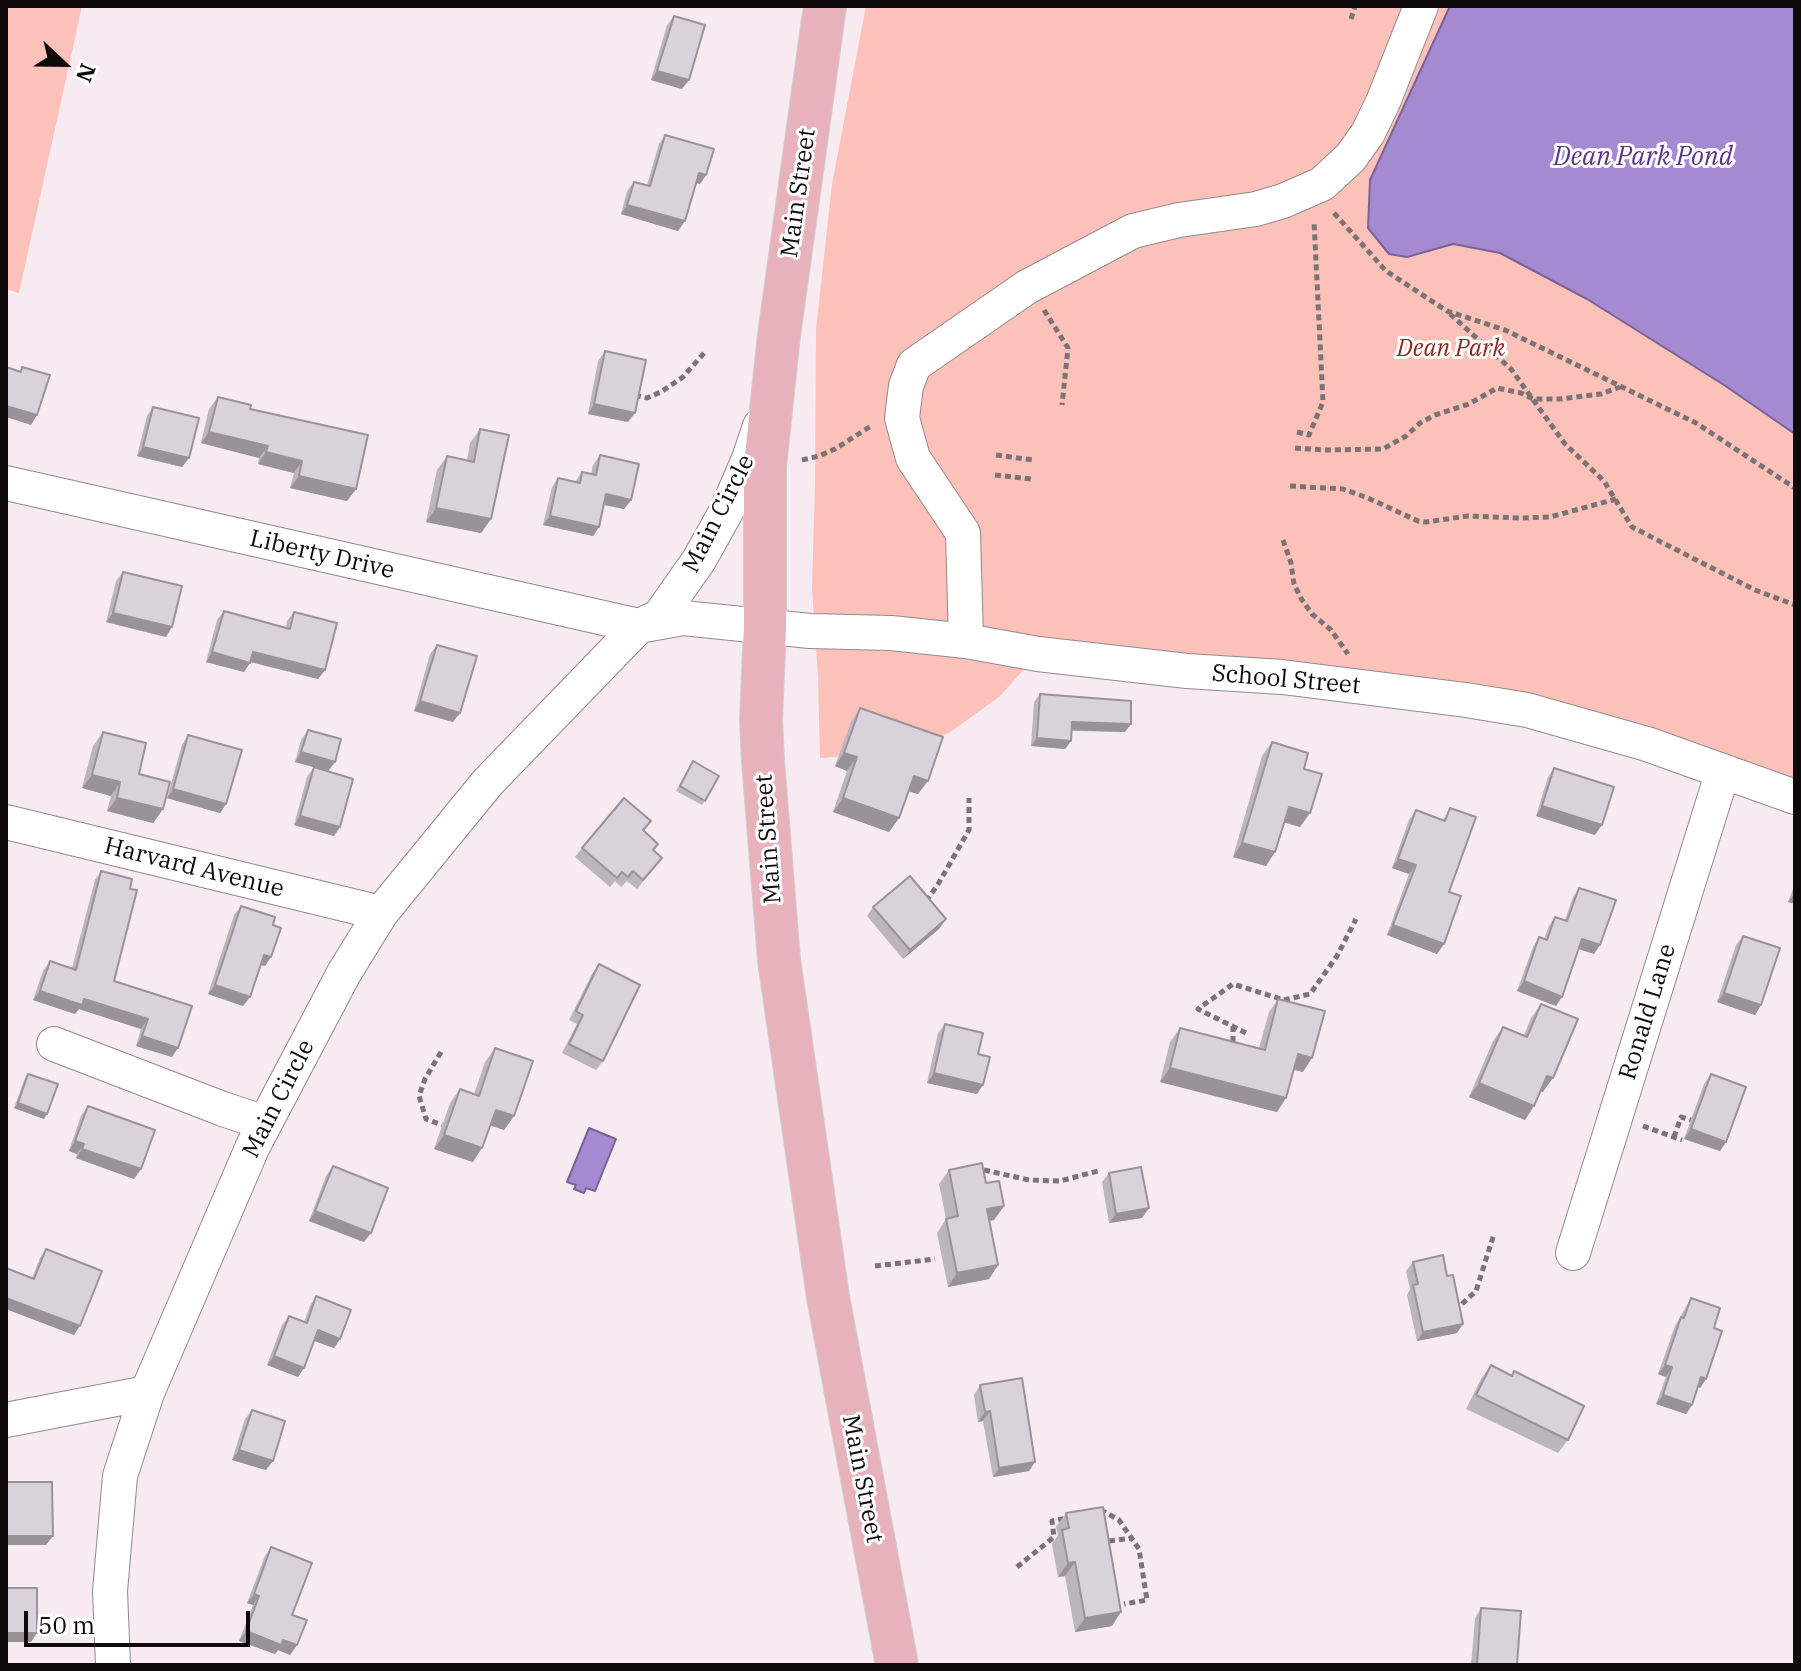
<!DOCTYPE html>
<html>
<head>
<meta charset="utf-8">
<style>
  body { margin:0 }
  #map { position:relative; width:1801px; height:1671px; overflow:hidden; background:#f7eaf0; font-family:"IBM Plex Serif",serif }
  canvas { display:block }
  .frame { position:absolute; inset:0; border:8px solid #0e0a0c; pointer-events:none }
  .north { position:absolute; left:24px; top:24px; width:80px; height:80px; -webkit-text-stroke:6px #fff; paint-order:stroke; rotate:112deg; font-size:22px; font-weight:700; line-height:32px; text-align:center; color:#0e0a0c }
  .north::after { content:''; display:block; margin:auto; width:28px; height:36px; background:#0e0a0c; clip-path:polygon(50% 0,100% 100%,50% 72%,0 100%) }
  .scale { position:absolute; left:24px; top:1611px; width:226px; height:36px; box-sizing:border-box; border:4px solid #0e0a0c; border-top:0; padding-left:10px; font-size:24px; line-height:28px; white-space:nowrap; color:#0e0a0c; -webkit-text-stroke:6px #fff; paint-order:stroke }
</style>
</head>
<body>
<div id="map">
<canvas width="1801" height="1671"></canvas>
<div class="frame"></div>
<div class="north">N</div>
<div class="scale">50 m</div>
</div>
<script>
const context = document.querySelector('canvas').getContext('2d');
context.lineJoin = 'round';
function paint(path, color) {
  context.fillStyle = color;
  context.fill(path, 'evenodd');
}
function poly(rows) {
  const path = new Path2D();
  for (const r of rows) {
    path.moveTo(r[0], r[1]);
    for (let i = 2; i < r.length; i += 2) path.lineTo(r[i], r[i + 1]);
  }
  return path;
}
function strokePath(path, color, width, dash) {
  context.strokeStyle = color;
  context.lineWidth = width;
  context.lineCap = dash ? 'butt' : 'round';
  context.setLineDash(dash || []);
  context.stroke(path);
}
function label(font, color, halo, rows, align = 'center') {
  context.font = font + ' "IBM Plex Serif",serif';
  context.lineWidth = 6;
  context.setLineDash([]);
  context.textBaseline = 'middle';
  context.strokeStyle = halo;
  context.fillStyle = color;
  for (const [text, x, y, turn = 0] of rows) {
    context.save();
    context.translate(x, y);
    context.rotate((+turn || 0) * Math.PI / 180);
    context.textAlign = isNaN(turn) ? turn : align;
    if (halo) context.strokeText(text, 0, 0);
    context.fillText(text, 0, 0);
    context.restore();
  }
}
paint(poly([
  [6,6,82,6,19,293,6,289],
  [866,6,1795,6,1795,788,1658,736,1038,654,999,697,949,733,900,752,820,758,818,677,812,588,815,487,816,330,832,184]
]), '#fcc2b9');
const water = poly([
  [1450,6,1795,6,1795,434,1724,385,1587,299,1500,253,1453,244,1407,257,1389,254,1368,228,1370,180,1450,6],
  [589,1128,616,1139,595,1191,586,1188,584,1193,574,1189,576,1185,567,1182,589,1128]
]);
paint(water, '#a589d1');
strokePath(water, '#786396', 2);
const minor = poly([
  [6,483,639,626,659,617,699,560,727,510,749,459,760,426],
  [966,641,963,533,913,458,902,418,906,386,914,365,1027,287,1133,231,1179,220,1256,209,1283,201,1322,184,1351,157,1368,133,1383,102,1421,6],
  [6,822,381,913],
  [54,1044,223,1109,265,1123],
  [1573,1253,1723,771],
  [6,1420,147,1393],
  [113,1665,110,1591,120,1476,147,1393,253,1146,344,973,381,913,488,782,639,626,683,618,810,631,891,633,966,641,1038,654,1187,671,1282,677,1466,700,1527,710,1647,744,1795,797]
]);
const major = poly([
  [825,6,779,335,765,466,765,627,761,719,763,761,779,960,828,1297,897,1665]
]);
strokePath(minor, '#93888d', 36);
strokePath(major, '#cfcece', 44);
strokePath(poly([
  [1351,19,1355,6],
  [1334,213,1386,271,1447,311,1505,330,1696,423,1795,488],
  [1044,310,1068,348,1062,405],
  [1450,314,1511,369,1565,444,1604,481,1632,527,1755,590,1795,605],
  [635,395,647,398,661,392,683,377,705,352],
  [1297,432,1309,435,1323,402,1314,221],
  [1295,448,1325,450,1383,449,1406,436,1420,423,1435,415,1469,404,1497,388,1521,393,1533,399,1560,399,1601,394,1620,387],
  [996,455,1033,460],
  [802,460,819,456,835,449,871,426],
  [995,475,1031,479],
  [1290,486,1343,489,1368,498,1418,521,1426,522,1468,516,1520,518,1550,517,1616,499],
  [1283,540,1291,563,1294,584,1302,600,1312,614,1331,630,1348,654],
  [926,901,937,886,969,830,969,798],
  [1233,1026,1233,1045],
  [1246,1033,1198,1009,1233,984,1284,1000,1310,994,1337,956,1356,919],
  [441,1052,425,1079,419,1096,426,1119,442,1125],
  [1643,1126,1682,1140],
  [1674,1137,1681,1117,1691,1120],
  [984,1170,1029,1180,1060,1181,1098,1171],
  [875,1266,935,1259],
  [1462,1304,1476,1291,1494,1234],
  [1100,1512,1105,1512,1119,1520,1139,1549,1147,1600,1124,1604],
  [1109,1541,1132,1538],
  [1017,1567,1054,1537,1052,1521,1067,1518]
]), '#7b7376', 5, [6, 4]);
strokePath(minor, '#fff', 34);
strokePath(major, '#e7b2bc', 42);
paint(poly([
  [674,16,682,89,651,80,667,25],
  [665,135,706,175,700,184,696,183,678,231,621,214,627,191,634,182,647,185,659,144],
  [605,351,628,422,588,414,598,361],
  [218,397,250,409,356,489,347,501,290,488,294,473,258,464,259,458,201,443,209,409],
  [153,407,189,458,182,467,137,456,147,416],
  [480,429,491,519,481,533,426,522,437,470,447,456,467,460,470,443],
  [600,455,631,500,624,509,604,505,599,527,593,536,543,525,552,487,558,478,575,482,582,472,591,474,593,465],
  [123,572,166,637,106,622,116,581],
  [224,611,286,628,287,621,294,612,325,670,318,679,250,662,244,672,206,662,217,620],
  [437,645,453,722,414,711,430,654],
  [1040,694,1125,732,1072,731,1071,741,1065,749,1031,746,1034,702],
  [860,708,918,794,908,791,899,818,889,832,833,812,847,771,835,766,851,722],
  [308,730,335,762,328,771,295,762,301,740],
  [103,732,139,774,163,809,153,823,107,811,111,796,82,788,93,746],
  [188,735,226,804,220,813,167,798,182,745],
  [1272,742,1304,769,1300,827,1284,822,1266,866,1233,857,1262,756],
  [690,766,719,776,702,805,676,791],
  [314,767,334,836,294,825,307,777],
  [1554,768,1595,835,1536,816,1548,777],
  [1450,808,1449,892,1437,954,1387,935,1409,874,1392,868,1409,820,1416,810,1443,820],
  [644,831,658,844,654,850,662,858,637,889,627,881,621,887,615,881,610,887,575,857,582,848],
  [101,871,114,981,192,1006,172,1057,136,1046,141,1029,79,1009,75,1014,33,1000,43,971,50,961,72,968,95,880],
  [1795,884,1795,904,1788,902],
  [1579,888,1594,954,1579,949,1556,1006,1517,991,1533,947,1539,937,1544,939,1549,926,1555,917,1565,920,1573,897],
  [241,906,273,925,265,966,260,965,250,997,243,1006,208,994,234,915],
  [873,907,946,919,939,929,903,959,867,916],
  [1743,936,1761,1005,1755,1015,1717,1002,1736,945],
  [599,964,603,1061,596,1070,562,1053,577,1024,569,1020,592,974],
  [1278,999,1303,1072,1294,1070,1286,1098,1277,1112,1160,1082,1170,1042,1180,1028,1259,1048,1269,1012],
  [1541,1004,1543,1092,1541,1091,1534,1106,1525,1120,1469,1097,1493,1041,1503,1027,1524,1035,1531,1018],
  [945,1024,978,1054,977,1094,927,1083,938,1033],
  [495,1048,514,1116,504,1130,490,1125,473,1162,434,1149,450,1103,460,1089,474,1094,485,1062],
  [28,1074,44,1119,14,1108,25,1078],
  [1711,1074,1726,1142,1720,1151,1684,1139,1704,1084],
  [88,1106,134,1179,76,1158,77,1154,69,1151,81,1116],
  [333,1166,364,1242,309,1221,326,1176],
  [949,1170,1004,1206,994,1220,989,1220,998,1265,989,1279,948,1287,937,1233,946,1219,939,1184],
  [1109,1173,1149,1208,1142,1218,1109,1223,1102,1182],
  [46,1249,74,1335,6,1309,6,1268,32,1278,40,1258],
  [1413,1262,1457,1333,1417,1341,1407,1295,1410,1289,1406,1271],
  [316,1296,340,1339,334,1348,314,1341,298,1377,267,1365,282,1325,289,1316,304,1322,310,1306],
  [1691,1298,1714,1328,1706,1379,1700,1388,1698,1387,1692,1405,1686,1414,1656,1404,1666,1377,1658,1374,1675,1326],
  [1491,1365,1511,1375,1514,1371,1568,1440,1558,1453,1466,1409,1481,1379],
  [980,1385,1035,1462,1029,1471,993,1477,983,1421,978,1422,974,1395],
  [252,1410,266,1470,232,1460,245,1419],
  [1066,1513,1112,1626,1075,1632,1065,1576,1058,1577,1052,1544,1058,1535,1056,1527],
  [271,1547,292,1615,297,1645,290,1655,278,1650,275,1654,239,1641,253,1605,247,1603,265,1556],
  [1481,1608,1517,1665,1471,1665,1475,1618]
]), '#bbb5bc');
paint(poly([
  [657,71,689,80,682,89,651,80],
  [699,173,706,175,700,184,692,182],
  [627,205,685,221,678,231,621,214],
  [594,404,635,413,628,422,588,414],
  [6,406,37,415,31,425,6,417],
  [209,432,268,446,259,458,201,443],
  [143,447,189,458,182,467,137,456],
  [266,452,302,461,294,473,258,464],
  [299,476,356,489,347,501,290,488],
  [606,494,631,500,624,509,600,504],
  [436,508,491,519,481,533,426,522],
  [550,516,599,527,593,536,543,525],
  [113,613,172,627,166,637,106,622],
  [212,652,250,663,244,672,206,662],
  [253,652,325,670,318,679,247,661],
  [420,701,460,713,453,722,414,711],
  [1072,722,1131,724,1125,732,1067,730],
  [1037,738,1071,741,1065,749,1031,746],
  [301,752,335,762,328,771,295,762],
  [844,753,857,757,847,771,835,766],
  [92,775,120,782,111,796,82,788],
  [914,776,928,781,918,794,904,790],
  [173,789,226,804,220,813,167,798],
  [117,798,163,809,153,823,107,811],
  [843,798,899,818,889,832,833,812],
  [1542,806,1602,825,1595,835,1536,816],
  [1289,807,1310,813,1300,827,1279,821],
  [300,816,340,827,334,836,294,825],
  [1242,843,1275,852,1266,866,1233,857],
  [1398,859,1416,865,1409,874,1392,868],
  [1795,893,1795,904,1788,902],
  [946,919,939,929,903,959,910,950],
  [1393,925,1444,944,1437,954,1387,935],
  [1582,939,1600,945,1594,954,1576,948],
  [264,955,271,957,265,966,257,964],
  [1524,981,1562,997,1556,1006,1517,991],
  [215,985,250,997,243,1006,208,994],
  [40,991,84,999,148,1019,141,1029,79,1009,75,1014,33,1000],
  [1724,993,1761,1005,1755,1015,1717,1002],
  [142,1036,178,1048,172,1057,136,1046],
  [1298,1054,1312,1058,1303,1072,1288,1068],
  [1170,1068,1286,1098,1277,1112,1160,1082],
  [934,1073,983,1085,977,1094,927,1083],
  [1547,1076,1553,1078,1543,1092,1537,1090],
  [1479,1083,1534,1106,1525,1120,1469,1097],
  [18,1103,47,1114,44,1119,14,1108],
  [496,1110,514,1116,504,1130,486,1124],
  [1691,1129,1726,1142,1720,1151,1684,1139],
  [444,1135,482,1148,473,1162,434,1149],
  [75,1141,84,1144,77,1154,69,1151],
  [82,1149,141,1169,134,1179,76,1158],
  [1004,1206,994,1220,977,1223,987,1209],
  [1149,1208,1142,1218,1109,1223,1116,1214],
  [315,1211,371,1233,364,1242,309,1221],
  [998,1265,989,1279,948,1287,957,1273],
  [6,1298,16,1302,80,1326,74,1335,6,1309],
  [1463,1324,1457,1333,1417,1341,1423,1332],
  [318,1330,340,1339,334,1348,312,1340],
  [274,1356,304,1368,298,1377,267,1365],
  [1665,1365,1672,1367,1666,1377,1658,1374],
  [1701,1377,1706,1379,1700,1388,1695,1386],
  [1663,1395,1692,1405,1686,1414,1656,1404],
  [990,1411,983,1421,978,1422,985,1412],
  [239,1450,273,1461,266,1470,232,1460],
  [1035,1462,1029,1471,993,1477,999,1468],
  [6,1536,53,1536,46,1545,6,1545],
  [1075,1562,1065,1576,1058,1577,1068,1563],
  [254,1594,259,1596,253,1605,247,1603],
  [1121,1612,1112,1626,1075,1632,1085,1618],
  [246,1631,283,1640,297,1645,290,1655,278,1650,275,1654,239,1641],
  [6,1633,37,1633,31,1642,6,1642]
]), '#999399');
const building = poly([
  [674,16,705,25,689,80,657,71,674,16],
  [665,135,714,149,706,175,699,173,685,221,627,205,634,182,650,186,665,135],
  [605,351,646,360,635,413,594,404,605,351],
  [6,367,21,372,22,367,50,375,37,415,6,406,6,367],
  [218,397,251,405,250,409,368,435,356,489,299,476,302,461,266,452,268,446,209,432,218,397],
  [153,407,199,418,189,458,143,447,153,407],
  [480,429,509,435,491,519,436,508,447,456,474,462,480,429],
  [600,455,639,464,631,500,606,494,599,527,550,516,558,478,580,483,582,472,596,475,600,455],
  [123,572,182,586,172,627,113,613,123,572],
  [224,611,290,629,294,612,337,623,325,670,253,652,250,663,212,652,224,611],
  [437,645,477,656,460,713,420,701,437,645],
  [1040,694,1131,701,1131,724,1072,722,1071,741,1037,738,1040,694],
  [860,708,943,737,928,781,914,776,899,818,843,798,857,757,844,753,860,708],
  [308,730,341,739,335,762,301,752,308,730],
  [103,732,146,743,139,774,170,782,163,809,117,798,120,782,92,775,103,732],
  [188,735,242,750,226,804,173,789,188,735],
  [1272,742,1308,753,1304,769,1322,774,1310,813,1289,807,1275,852,1242,843,1272,742],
  [693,761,719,776,705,801,680,786,693,761],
  [314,767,353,779,340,827,300,816,314,767],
  [1554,768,1614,787,1602,825,1542,806,1554,768],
  [624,798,651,821,643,830,658,844,653,850,662,858,643,880,633,871,628,877,622,872,617,878,582,848,624,798],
  [1450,808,1476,817,1449,892,1461,896,1444,944,1393,925,1416,865,1398,859,1416,810,1445,821,1450,808],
  [101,871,132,879,130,889,137,890,114,981,192,1006,178,1048,142,1036,148,1019,84,999,82,1005,40,991,50,961,76,970,101,871],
  [910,876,946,919,910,950,873,907,910,876],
  [1579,888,1616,900,1600,945,1582,939,1562,997,1524,981,1539,937,1547,940,1555,917,1567,921,1579,888],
  [241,906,275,917,273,925,281,928,271,957,264,955,250,997,215,985,241,906],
  [1743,936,1780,948,1761,1005,1724,993,1743,936],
  [599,964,640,985,603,1061,569,1044,583,1015,576,1011,599,964],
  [1278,999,1325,1011,1312,1058,1298,1054,1286,1098,1170,1068,1180,1028,1265,1050,1278,999],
  [1541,1004,1578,1019,1553,1078,1547,1076,1534,1106,1479,1083,1503,1027,1527,1037,1541,1004],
  [945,1024,983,1033,978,1054,990,1057,983,1085,934,1073,945,1024],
  [495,1048,533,1061,514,1116,496,1110,482,1148,444,1135,460,1089,479,1096,495,1048],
  [28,1074,58,1084,47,1114,18,1103,28,1074],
  [1711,1074,1746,1087,1726,1142,1691,1129,1711,1074],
  [88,1106,155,1130,141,1169,82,1149,84,1144,75,1141,88,1106],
  [982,1163,986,1183,999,1181,1004,1206,987,1209,998,1265,957,1273,946,1219,958,1216,949,1170,982,1163],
  [333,1166,388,1188,371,1233,315,1211,333,1166],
  [1141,1167,1149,1208,1116,1214,1109,1173,1141,1167],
  [46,1249,102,1271,80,1326,6,1298,6,1268,34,1279,46,1249],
  [1443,1255,1447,1276,1453,1275,1463,1324,1423,1332,1413,1285,1418,1284,1413,1262,1443,1255],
  [316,1296,351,1310,340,1339,318,1330,304,1368,274,1356,289,1316,307,1323,316,1296],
  [1691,1298,1720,1308,1714,1328,1722,1331,1706,1379,1701,1377,1692,1405,1663,1395,1672,1367,1665,1365,1681,1317,1684,1318,1691,1298],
  [1491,1365,1512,1376,1514,1371,1584,1406,1568,1440,1476,1395,1491,1365],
  [1022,1378,1035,1462,999,1468,990,1411,985,1412,980,1385,1022,1378],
  [252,1410,285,1421,273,1461,239,1450,252,1410],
  [6,1482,52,1482,53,1536,6,1536,6,1482],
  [1103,1507,1121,1612,1085,1618,1075,1562,1068,1563,1062,1530,1069,1528,1066,1513,1103,1507],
  [271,1547,312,1563,292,1615,307,1620,297,1645,283,1640,281,1645,246,1631,259,1596,254,1594,271,1547],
  [6,1588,37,1588,37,1633,6,1633,6,1588],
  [1481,1608,1521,1611,1517,1665,1477,1665,1481,1608]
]);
paint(building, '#dad2db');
strokePath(building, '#999399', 2);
label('24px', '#0e0a0c', '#fff', [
  ["Main Street",799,193,-82],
  ["Main Circle",719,514,-63],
  ["Liberty Drive",322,555,13],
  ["School Street",1286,680,5],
  ["Main Street",769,839,-94],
  ["Harvard Avenue",194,868,14],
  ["Ronald Lane",1648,1012,-73],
  ["Main Circle",279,1099,-63],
  ["Main Street",862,1479,79]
]);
label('italic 24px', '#8d281f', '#fff', [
  ["Dean Park",1451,349]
]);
label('italic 26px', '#5b348a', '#fff', [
  ["Dean Park Pond",1643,157]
]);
</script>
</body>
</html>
